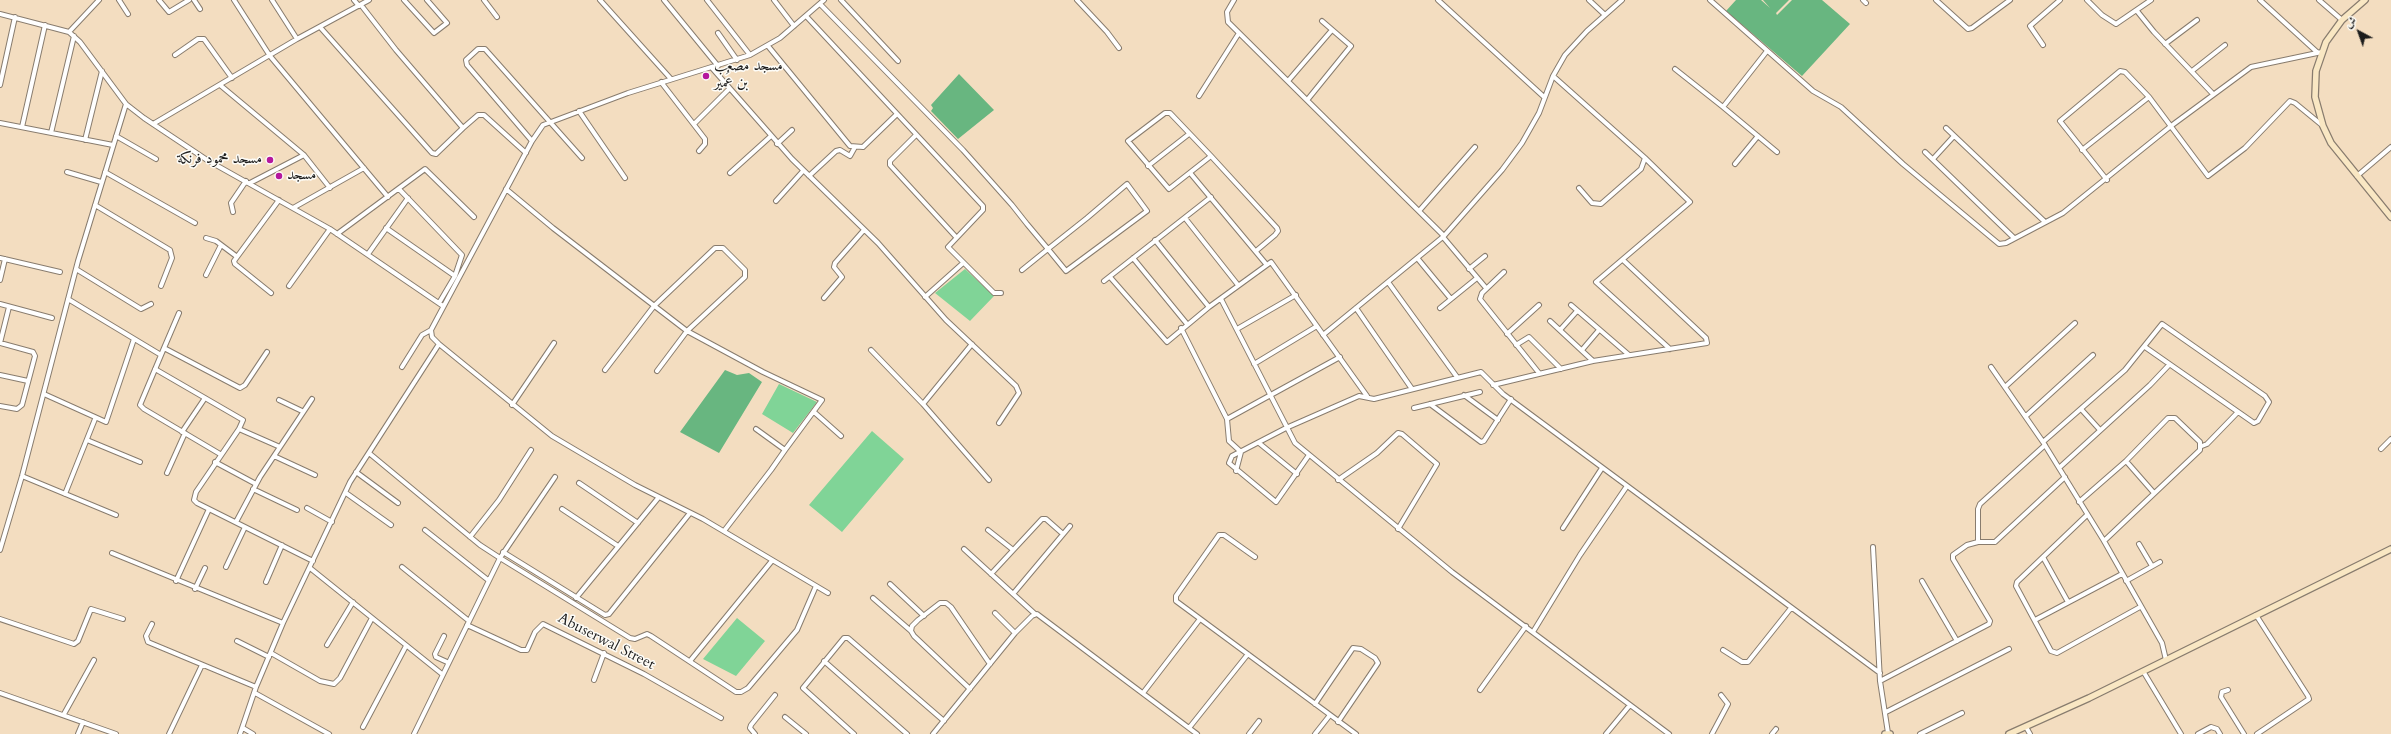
<!DOCTYPE html>
<html>
<head>
<meta charset="utf-8">
<style>
  body { margin:0 }
  #map { position:relative; width:2391px; height:734px; overflow:hidden; background:#f3ddc0; font-family:Cardo,Amiri,serif }
  canvas { display:block }
  .north { position:absolute; left:2339px; top:12px; width:40px; height:40px; -webkit-text-stroke:3px #fdfcf7; paint-order:stroke; rotate:319deg; font-size:11px; font-weight:700; line-height:16px; text-align:center; color:#1c1c1c }
  .north::after { content:''; display:block; margin:auto; width:14px; height:18px; background:#1c1c1c; clip-path:polygon(50% 0,100% 100%,50% 72%,0 100%) }
</style>
</head>
<body>
<div id="map">
<canvas width="2391" height="734"></canvas>
<div class="north">ش</div>
</div>
<script>
const context = document.querySelector('canvas').getContext('2d');
context.lineJoin = 'round';
function paint(path, color) {
  context.fillStyle = color;
  context.fill(path, 'evenodd');
}
function poly(rows) {
  const path = new Path2D();
  for (const r of rows) {
    path.moveTo(r[0], r[1]);
    for (let i = 2; i < r.length; i += 2) path.lineTo(r[i], r[i + 1]);
  }
  return path;
}
function strokePath(path, color, width, dash) {
  context.strokeStyle = color;
  context.lineWidth = width;
  context.lineCap = dash ? 'butt' : 'round';
  context.setLineDash(dash || []);
  context.stroke(path);
}
function label(font, color, halo, rows, align = 'center') {
  context.font = font + ' Cardo,Amiri,serif';
  context.lineWidth = 3;
  context.setLineDash([]);
  context.textBaseline = 'middle';
  context.strokeStyle = halo;
  context.fillStyle = color;
  for (const [text, x, y, turn = 0] of rows) {
    context.save();
    context.translate(x, y);
    context.rotate((+turn || 0) * Math.PI / 180);
    context.textAlign = isNaN(turn) ? turn : align;
    if (halo) context.strokeText(text, 0, 0);
    context.fillText(text, 0, 0);
    context.restore();
  }
}
paint(poly([
  [965,269,994,296,970,321,935,293],
  [779,384,817,402,793,433,762,414],
  [872,431,904,459,842,532,809,505],
  [737,618,765,641,736,676,703,659]
]), '#80d497');
paint(poly([
  [1736,0,1761,0,1770,8,1763,0,1789,0,1776,13,1777,15,1792,0,1822,0,1850,24,1802,76,1726,11],
  [959,74,994,110,958,139,931,111,933,108,931,105],
  [725,370,737,375,749,373,762,382,719,453,680,432]
]), '#68b680');
const street = poly([
  [119,0,128,14],
  [159,0,169,12,189,0],
  [194,0,200,9],
  [234,0,270,56,388,197],
  [272,0,297,39],
  [354,0,359,6],
  [404,0,434,33,447,23,427,0],
  [484,0,497,17],
  [600,0,671,79],
  [664,0,718,66],
  [707,0,750,55],
  [774,0,794,26],
  [824,0,780,38,750,55,628,93,543,125,532,141,431,330,432,337,439,344,552,436,635,485,703,519,828,593],
  [841,0,898,61],
  [1077,0,1107,32,1119,48],
  [1234,0,1227,12,1228,22,1444,236],
  [1438,0,1544,97],
  [1589,0,1605,15],
  [1710,0,1813,91,1841,107,1903,164,1999,244,2006,243,2063,213,2171,126,2251,67,2322,52],
  [1863,0,1866,3],
  [1936,0,1968,29,1972,28,2010,0],
  [2087,0,2102,15,2116,24,2151,0],
  [2260,0,2318,53],
  [2319,0,2342,20],
  [820,4,963,150,1012,205,1027,224,1048,249,1066,271,1147,211,1127,184,1087,218,1053,245,1048,249,1022,270],
  [2137,11,2154,32,2213,94],
  [0,14,69,32,80,42,126,104,144,118,207,160,330,229,443,306],
  [806,16,983,206,983,210,948,247,994,293,1001,293],
  [320,27,432,153,436,154,463,128,396,50,361,5],
  [69,32,99,0],
  [718,33,737,60],
  [2165,44,2197,20],
  [2043,45,2030,26,2060,0],
  [768,46,850,146,863,147,896,115],
  [175,55,198,39,204,39,232,78],
  [712,68,792,159,878,243,946,320,1016,386,1019,393,999,423],
  [1675,69,1723,107,1767,51],
  [2192,71,2225,45],
  [1553,76,1645,158,1690,202,1596,282,1670,349],
  [1288,81,1332,30],
  [661,82,705,139,705,144,699,151],
  [0,85,15,17],
  [220,85,304,155,330,188],
  [1199,96,1239,33],
  [1308,99,1351,46,1322,21],
  [1723,107,1777,152],
  [579,111,625,178],
  [0,123,113,145],
  [695,123,729,89],
  [153,124,297,39,369,0],
  [22,127,45,25],
  [463,128,478,115,484,115,526,153],
  [1946,128,2045,222],
  [51,133,74,36],
  [916,135,890,161,890,165,956,237],
  [116,136,156,159],
  [85,140,102,71],
  [532,141,467,65,466,60,478,49,485,49,582,158],
  [777,144,792,130],
  [2082,150,2149,97],
  [1925,152,2014,238],
  [1211,156,1169,189,1128,141,1165,113,1170,113,1211,156,1277,228,1278,231,1275,235,1256,251],
  [1933,159,1954,136],
  [1735,164,1758,136],
  [1148,166,1189,134],
  [67,172,101,182],
  [105,172,195,223],
  [730,173,771,136],
  [1191,174,1266,264],
  [809,176,836,151,840,150,850,156,855,147],
  [2357,176,2391,147],
  [2107,180,2060,121,2120,71,2125,72,2149,97,2208,176,2245,148,2290,101,2295,103,2323,126],
  [250,183,304,155],
  [1579,188,1592,203,1601,204,1641,169,1645,158],
  [399,189,462,255,455,276,439,303],
  [506,189,553,228,687,331,763,372,822,400,785,450,756,429],
  [776,201,803,171],
  [95,205,170,250,172,258,161,286],
  [293,208,364,168],
  [1419,211,1475,147],
  [233,212,231,203,246,181],
  [1185,218,1238,285],
  [386,228,455,276],
  [337,234,425,169,474,217],
  [1443,237,1486,288],
  [206,238,216,241,236,256],
  [1155,240,1209,307],
  [368,254,408,198],
  [0,258,60,272],
  [1133,258,1187,324],
  [1418,259,1451,299],
  [76,269,141,309,151,304],
  [1469,269,1485,256],
  [1504,272,1482,293,1480,299,1539,373],
  [206,275,221,245],
  [1110,277,1167,342,1209,307,1271,262,1367,396],
  [0,280,5,259],
  [1104,281,1211,197],
  [1388,282,1457,377],
  [289,286,330,229],
  [271,293,235,264,234,261,279,200],
  [925,297,962,264],
  [824,298,842,277,834,267,835,263,864,230],
  [68,299,161,355],
  [1221,299,1295,443,1452,572,1669,734],
  [0,304,52,318],
  [1571,305,1629,355],
  [1356,308,1412,389],
  [1440,308,1477,278],
  [1550,321,1593,361],
  [1181,328,1227,419,1340,357],
  [1237,329,1296,295],
  [1560,330,1577,311],
  [1507,334,1539,305],
  [1323,335,1444,236,1502,170,1522,143,1539,113,1553,76,1565,55,1587,31,1622,0],
  [0,343,33,352,35,356,22,405,17,409,0,406],
  [0,343,9,307],
  [972,344,923,404,989,480],
  [1516,345,1529,337,1561,369],
  [164,348,179,313],
  [871,350,923,404],
  [1582,350,1599,330],
  [1254,364,1317,326],
  [402,367,422,335,431,330],
  [1991,367,2043,442,2104,541,2162,643,2166,660],
  [155,369,243,420,239,429,196,492,194,500,197,503,313,561],
  [605,370,654,306,715,248,723,248,745,270,745,277,687,331,657,371],
  [0,375,28,381],
  [1493,385,1593,361,1707,343,1706,338,1623,260],
  [2005,387,2075,323],
  [44,394,106,422,134,339],
  [1464,395,1498,420],
  [279,400,302,411],
  [1430,404,1481,442,1484,441,1511,399],
  [512,405,554,343],
  [1414,408,1480,392],
  [2081,409,2100,430],
  [814,412,841,436],
  [2026,416,2093,355],
  [1227,419,1229,441,1241,452],
  [239,429,280,447],
  [182,432,205,398],
  [87,440,140,462],
  [2043,442,2125,370,2162,324,2265,396,2269,402,2258,421,2254,423,2145,347],
  [1259,443,1297,474],
  [2202,446,2207,444,2238,412],
  [2381,449,2391,439],
  [369,453,480,545,500,558,630,638,635,639,647,634,651,636,736,692,741,692,748,688,797,630,816,586],
  [220,454,144,409,140,405,164,348,240,388,245,385,267,352],
  [1309,455,1276,502,1229,463,1232,456,1286,428,1359,396,1374,399,1481,372,1503,394,1880,673],
  [274,456,315,475],
  [2126,461,2154,493],
  [215,462,256,484],
  [2059,468,2150,385,2169,365],
  [1236,471,1241,452],
  [356,472,398,503],
  [167,473,185,433],
  [22,476,116,515],
  [1338,480,1377,453,1398,433,1402,434,1437,464,1398,529],
  [579,483,638,523],
  [253,489,297,510],
  [346,493,391,525],
  [65,494,95,419],
  [2079,502,2126,461,2168,418,2175,418,2200,442,2200,450,2104,541],
  [307,508,332,522],
  [562,509,618,546],
  [2087,515,2017,582,2016,586,2051,651,2057,653,2140,607],
  [236,522,260,477,312,399],
  [1563,528,1602,468],
  [425,530,488,580],
  [988,530,1012,549],
  [724,531,771,470,785,450],
  [470,537,499,500,531,450],
  [1978,542,1978,509,1980,504,2045,445],
  [2139,544,2152,566],
  [1873,547,1880,681,1888,733],
  [964,549,1035,614],
  [0,550,22,476,78,261,126,104],
  [503,552,605,615,609,614,690,513],
  [112,553,283,623],
  [1255,557,1224,535,1219,535,1176,596,1176,601,1356,734],
  [2043,557,2068,602],
  [226,567,245,527],
  [402,567,469,621],
  [310,568,442,674],
  [991,574,1042,519,1046,519,1063,534],
  [176,581,209,509],
  [1922,581,1957,641],
  [2126,581,2160,562],
  [266,582,282,545],
  [890,584,924,616],
  [195,589,205,568],
  [1013,594,1070,526],
  [576,598,659,497],
  [873,598,911,631,914,636,970,689],
  [995,613,1015,633],
  [2256,615,2308,696,2309,699,2257,734],
  [0,619,74,644,78,641,91,609,123,619],
  [2035,620,2122,574],
  [152,624,146,636,148,642,256,687],
  [467,625,521,650,527,650,535,632,543,624,644,674,721,718],
  [911,631,912,626,918,620,940,603,946,603,951,607,990,664],
  [1533,632,1580,555,1627,486],
  [444,636,435,654,436,657,447,662],
  [237,641,269,657],
  [327,645,353,602],
  [1723,650,1742,662,1748,662,1791,608],
  [271,653,320,681,334,684,340,678,372,618],
  [690,661,771,562],
  [824,661,907,734],
  [2143,671,2181,734],
  [594,680,604,653],
  [1880,681,1989,624,1990,621,1953,559,1953,555,1967,545,1978,542,1995,542,2065,477],
  [1480,690,1526,626],
  [2228,690,2222,692,2221,697,2244,734],
  [0,693,116,734],
  [255,693,329,734],
  [1143,693,1200,619],
  [1315,704,1353,648,1361,649,1375,658,1378,663,1376,666,1338,722],
  [1886,712,2009,649],
  [64,714,94,660],
  [785,717,806,734],
  [363,727,406,646],
  [2026,727,2030,734],
  [243,728,253,734],
  [1189,728,1248,654],
  [78,734,83,722],
  [169,734,202,665],
  [240,734,256,687,283,623,350,482,439,344],
  [414,734,500,558,555,477],
  [755,734,750,728,751,725,775,695],
  [854,734,803,688,844,638,848,638,944,721],
  [933,734,1015,633,1032,616,1037,614,1197,734],
  [1249,734,1259,721],
  [1315,734,1330,715],
  [1606,734,1630,705],
  [1712,734,1728,704,1721,695],
  [1772,734,1776,729],
  [1920,734,1962,713],
  [2198,734,2211,727,2217,729,2220,734]
]);
const secondary = poly([
  [2365,0,2342,20,2326,42,2316,71,2315,97,2323,126,2331,143,2391,217],
  [1885,734,1890,734],
  [2009,734,2089,698,2391,549]
]);
strokePath(street, '#887c6e', 6);
strokePath(secondary, '#887c6e', 8);
strokePath(street, '#fff', 4);
strokePath(secondary, '#f9e7c3', 5.5);
for (const [x, y, r, color] of [
  [706,76,4,"#b5179e"],
  [270,160,4,"#b5179e"],
  [279,176,4,"#b5179e"]
]) {
  const dot = new Path2D();
  dot.arc(x, y, r, 0, 2 * Math.PI);
  context.fillStyle = color;
  context.fill(dot);
  strokePath(dot, '#fdfcf7', 1.5);
}
label('15px', '#1c1c1c', '#fdfcf7', [
  ["مسجد مصعب",714,67],
  ["بن عُمير",714,84],
  ["مسجد محمود فرنكة",262,160,"right"],
  ["مسجد",287,176]
], 'left');
label('15px', '#1c1c1c', '#fdfcf7', [
  ["Abuserwal Street",606,642,27]
]);
</script>
</body>
</html>
